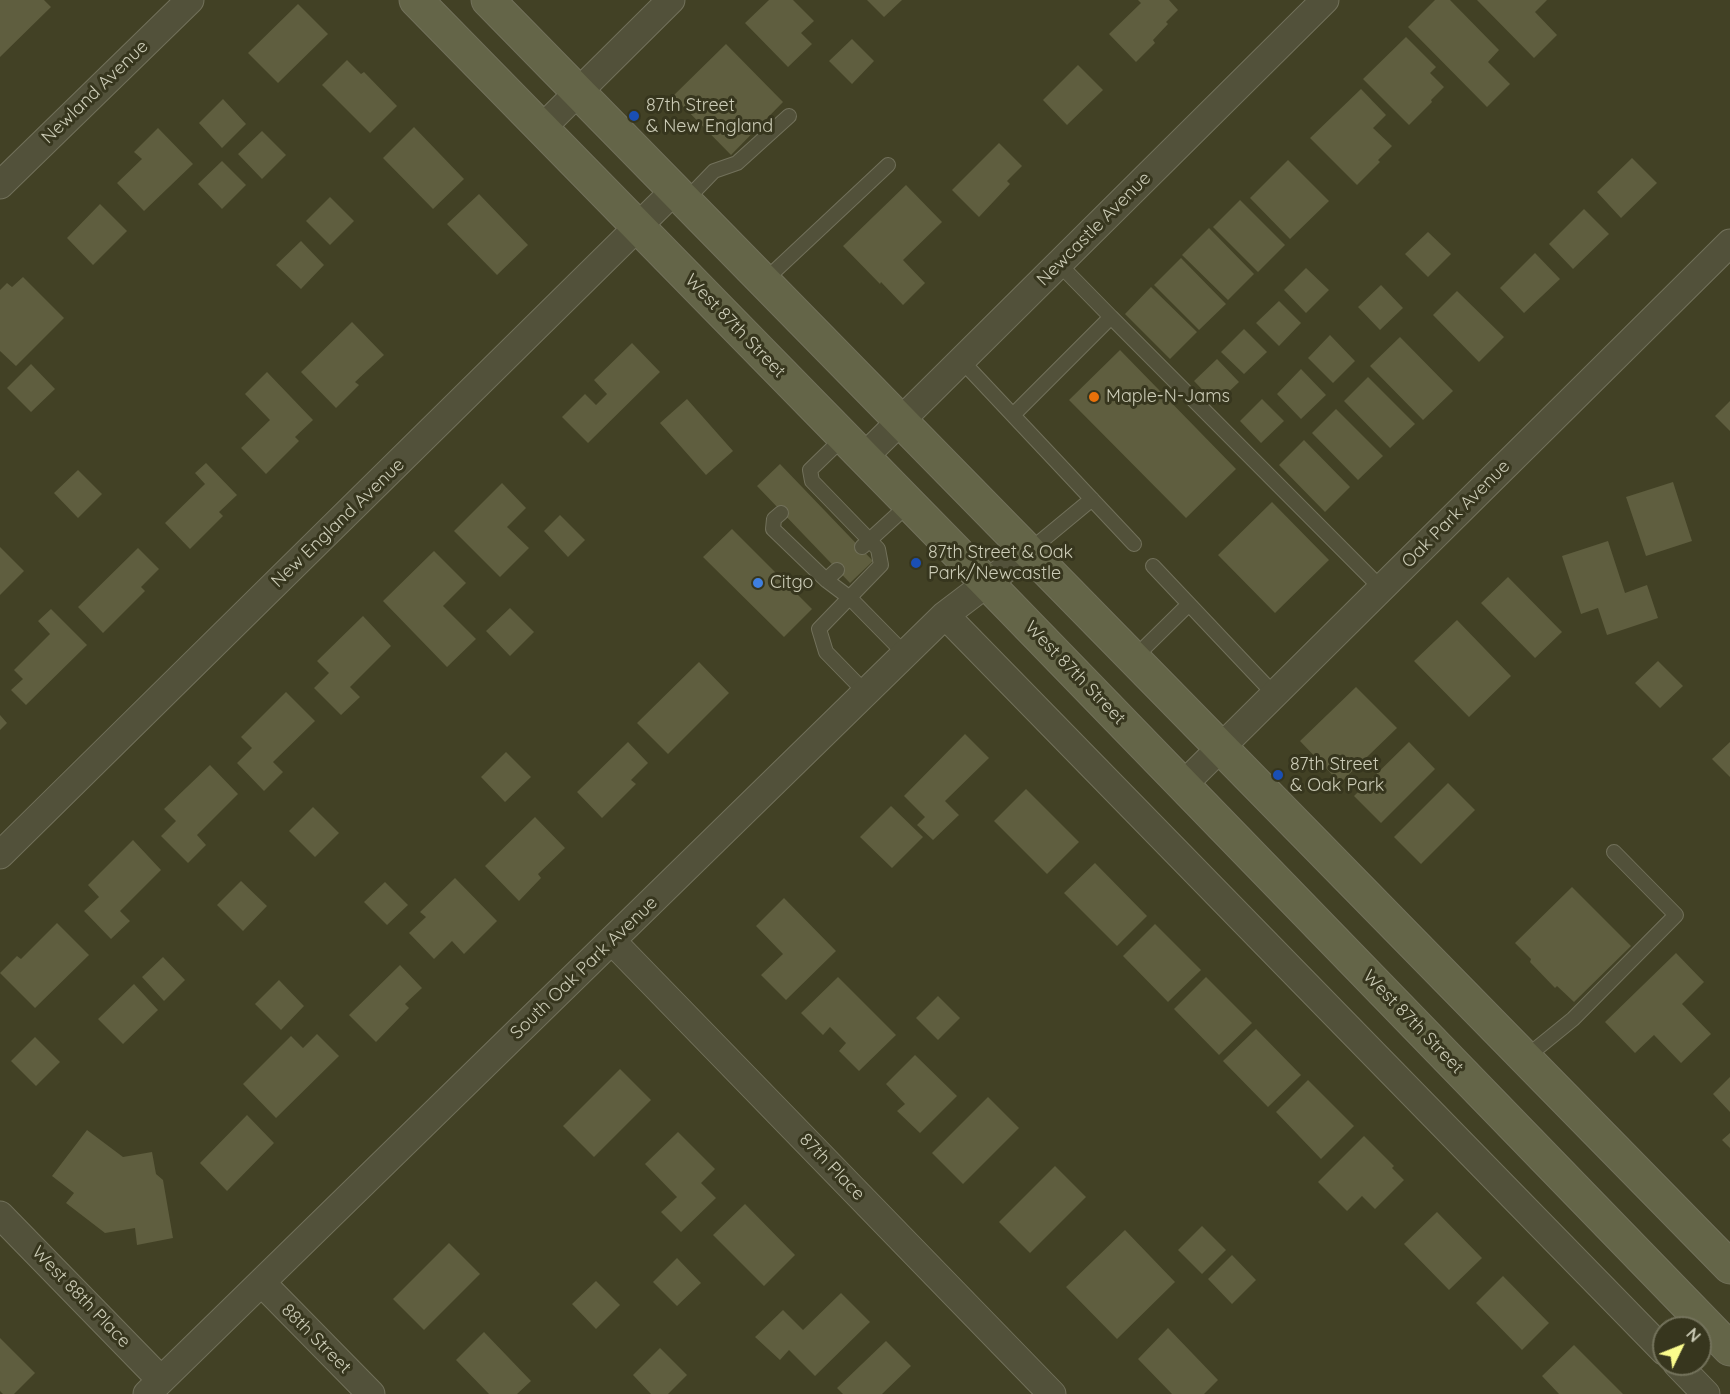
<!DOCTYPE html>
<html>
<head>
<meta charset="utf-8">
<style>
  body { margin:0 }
  #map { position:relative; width:1730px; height:1394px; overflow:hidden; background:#424125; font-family:Quicksand,sans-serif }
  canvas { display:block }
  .north { position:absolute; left:1652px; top:1316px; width:60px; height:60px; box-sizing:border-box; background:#37361e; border:2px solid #73725b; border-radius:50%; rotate:47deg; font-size:16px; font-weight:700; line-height:24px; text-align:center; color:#ccccb7 }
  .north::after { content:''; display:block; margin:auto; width:21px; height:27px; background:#fafb8d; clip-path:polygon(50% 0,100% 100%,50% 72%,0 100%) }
</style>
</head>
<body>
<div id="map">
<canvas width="1730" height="1394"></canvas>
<div class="north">N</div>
</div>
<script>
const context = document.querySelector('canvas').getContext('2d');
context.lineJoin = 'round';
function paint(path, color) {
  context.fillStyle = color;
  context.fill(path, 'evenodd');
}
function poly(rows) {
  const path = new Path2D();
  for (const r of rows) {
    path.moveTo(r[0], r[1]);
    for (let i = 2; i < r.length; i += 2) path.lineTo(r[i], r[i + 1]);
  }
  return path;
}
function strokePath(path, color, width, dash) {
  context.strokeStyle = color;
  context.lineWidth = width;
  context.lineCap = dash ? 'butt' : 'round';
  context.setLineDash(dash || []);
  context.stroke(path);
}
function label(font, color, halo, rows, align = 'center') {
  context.font = font + ' Quicksand,sans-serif';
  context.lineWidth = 6;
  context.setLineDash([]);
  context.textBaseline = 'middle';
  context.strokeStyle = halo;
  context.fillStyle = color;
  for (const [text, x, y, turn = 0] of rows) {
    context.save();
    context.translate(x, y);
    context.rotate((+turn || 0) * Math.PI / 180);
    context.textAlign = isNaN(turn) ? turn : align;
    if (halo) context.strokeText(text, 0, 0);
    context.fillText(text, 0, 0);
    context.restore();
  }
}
paint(poly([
  [0,0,44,0,51,7,0,57],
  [769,0,793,0,814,21,801,33,812,44,788,67,745,23],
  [867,0,902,0,884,17],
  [1138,0,1169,0,1178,10,1166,22,1168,24,1153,40,1155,43,1136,62,1109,34,1141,3],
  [1435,0,1450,0,1499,50,1488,62,1510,84,1487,107,1408,27],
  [1477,0,1547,0,1535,12,1557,35,1534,58],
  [298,4,328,34,278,83,248,53],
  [1406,37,1436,67,1430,73,1444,87,1431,100,1432,102,1409,125,1363,79],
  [852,39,874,61,852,84,829,61],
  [726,44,783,102,731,155,673,96],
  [347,60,361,74,364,72,397,106,370,133,322,85],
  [1078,65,1103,90,1067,125,1043,100],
  [1361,89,1386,115,1373,128,1392,146,1378,160,1380,162,1357,185,1310,138],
  [223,99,246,124,222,148,199,123],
  [414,127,464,179,433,209,383,158],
  [158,128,193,164,144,211,117,183,142,159,134,152],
  [262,131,286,155,262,179,238,154],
  [999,143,1022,166,1007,181,1010,184,979,217,952,190],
  [1632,158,1657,183,1621,218,1597,192],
  [1288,160,1329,201,1290,239,1250,198],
  [222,161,246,185,222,209,198,184],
  [906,185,942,222,903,260,925,283,903,305,881,282,880,284,843,246],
  [479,194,528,245,497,275,447,224],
  [330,197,354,221,330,245,306,221],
  [1240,200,1285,245,1258,272,1213,227],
  [100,204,127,231,93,265,67,238],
  [1584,209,1609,234,1573,269,1549,244],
  [1209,228,1254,274,1228,300,1182,255],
  [1428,232,1451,254,1428,277,1405,254],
  [301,241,324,265,301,289,276,265],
  [1535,253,1560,279,1524,313,1500,288],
  [1181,258,1226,304,1199,330,1154,285],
  [1306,268,1329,290,1306,313,1284,290],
  [23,277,64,318,16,366,0,351,0,290,7,283,12,287],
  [1381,285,1403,308,1380,330,1358,307],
  [1151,287,1197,332,1170,359,1125,314],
  [1457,291,1504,337,1479,362,1433,315],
  [1279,301,1301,323,1279,346,1256,323],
  [352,322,384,355,355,382,359,385,336,408,301,372],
  [1244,329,1267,352,1244,374,1221,352],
  [1330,335,1355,361,1333,383,1308,358],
  [1400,337,1453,391,1423,420,1370,366],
  [632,343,660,372,588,443,562,417,585,394,596,405,607,394,594,380],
  [1120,350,1236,469,1186,518,1069,400],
  [1217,359,1239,382,1216,404,1194,381],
  [31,364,55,389,31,412,7,388],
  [1301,369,1326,395,1301,419,1277,394],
  [267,372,313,420,295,437,299,441,266,474,241,448,270,420,245,394],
  [1368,377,1415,424,1390,448,1344,401],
  [687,399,733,451,706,475,660,423],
  [1262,399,1284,421,1261,443,1240,421],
  [1730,401,1730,431,1715,416],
  [1336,409,1383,456,1358,480,1312,433],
  [1304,440,1350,487,1325,512,1279,465],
  [206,463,237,495,219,512,223,516,190,549,165,523,205,484,195,473],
  [780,464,873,561,850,583,757,486],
  [78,470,102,494,78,518,54,493],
  [1673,482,1692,541,1646,556,1626,497],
  [502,483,526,508,507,527,529,548,500,577,454,531],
  [1272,502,1329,560,1275,613,1218,555],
  [560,515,585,540,568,557,544,531],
  [732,529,812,609,784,637,703,557],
  [1608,541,1625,593,1647,585,1658,618,1607,635,1598,608,1581,614,1562,556],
  [0,547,24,571,0,595],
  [138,548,159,569,141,587,145,591,103,633,78,607],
  [434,551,466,583,443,606,476,639,447,667,383,601],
  [1508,577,1562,632,1535,658,1481,603],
  [510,608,534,632,510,656,486,631],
  [51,609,87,645,26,705,11,690,23,679,14,670,50,634,38,621],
  [363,616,391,646,350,687,360,697,341,715,314,688,329,673,317,661],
  [1457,620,1511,676,1469,717,1414,661],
  [1658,661,1683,686,1660,708,1635,683],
  [699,662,729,693,668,754,637,723],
  [1356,687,1397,728,1340,783,1300,741],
  [286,692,315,721,273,762,283,772,264,791,237,763,252,748,241,737],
  [0,715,7,723,0,730],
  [965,734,989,758,945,801,959,815,933,840,917,825,925,817,904,796],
  [628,742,648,763,631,780,636,784,602,818,577,792],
  [1409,742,1435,769,1381,823,1354,796],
  [1730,742,1730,777,1712,759],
  [506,752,531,777,505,802,481,777],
  [210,765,238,794,197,835,206,845,188,863,161,836,176,821,164,809],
  [1448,783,1475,810,1421,864,1394,837],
  [1026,789,1079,842,1047,874,994,821],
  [891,806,923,837,892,868,860,837],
  [313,807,339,833,315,857,289,831],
  [535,817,565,848,538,874,541,878,519,901,485,866],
  [133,840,161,870,120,911,130,921,111,939,84,911,99,897,88,885],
  [1095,863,1147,916,1117,946,1064,893],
  [455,878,497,921,464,954,452,941,434,959,409,933,426,917,420,912],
  [241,881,267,906,243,931,217,905],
  [385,882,408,905,387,925,364,902],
  [1572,887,1631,946,1574,1002,1557,986,1555,988,1530,962,1531,959,1515,943],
  [784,898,836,951,786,1000,761,975,783,954,756,926],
  [57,923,89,955,35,1008,0,973,17,956,21,959],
  [1155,924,1201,970,1168,1002,1123,956],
  [1676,953,1704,982,1682,1004,1711,1034,1681,1063,1654,1035,1635,1053,1605,1022],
  [163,957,185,980,164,1001,142,977],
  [400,965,422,988,405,1004,409,1008,376,1042,349,1015],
  [838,977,896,1035,859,1071,839,1051,846,1043,830,1027,823,1035,801,1013],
  [1206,977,1252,1023,1219,1055,1174,1009],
  [279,980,304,1006,281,1030,255,1004],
  [134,984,158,1010,123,1044,98,1019],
  [938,996,960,1018,938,1040,916,1018],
  [1256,1029,1301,1075,1268,1107,1223,1061],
  [317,1034,339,1056,276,1118,243,1084,291,1036,303,1048],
  [35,1037,60,1062,36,1086,11,1061],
  [915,1055,957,1096,920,1133,897,1111,905,1104,886,1084],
  [620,1069,651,1100,594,1157,563,1126],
  [1730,1077,1730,1112,1713,1094],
  [1308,1080,1354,1126,1321,1159,1276,1112],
  [988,1097,1019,1128,963,1184,932,1153],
  [247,1115,274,1143,227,1191,200,1163],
  [87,1130,123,1157,152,1152,156,1174,163,1180,173,1238,137,1245,135,1228,105,1233,66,1203,74,1193,52,1176],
  [678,1132,715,1169,701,1183,716,1198,681,1232,661,1212,677,1197,645,1164],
  [1730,1133,1730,1148,1722,1140],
  [1364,1136,1394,1166,1392,1168,1404,1180,1375,1209,1362,1196,1347,1211,1318,1182],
  [1055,1166,1086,1197,1030,1253,999,1222],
  [745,1204,795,1255,764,1286,713,1235],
  [1437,1212,1482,1258,1449,1290,1404,1244],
  [1202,1226,1226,1250,1202,1274,1178,1250],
  [1125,1230,1175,1282,1117,1339,1066,1287],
  [449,1243,480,1274,424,1330,393,1299],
  [1232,1255,1256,1280,1232,1304,1208,1279],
  [677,1258,701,1283,677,1306,653,1282],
  [1503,1276,1549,1323,1522,1350,1476,1303],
  [596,1281,620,1305,596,1329,572,1304],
  [841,1293,870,1322,815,1376,789,1350,780,1360,755,1337,783,1310,803,1330],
  [1168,1328,1218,1380,1204,1394,1172,1394,1138,1359],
  [484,1332,531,1381,517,1394,489,1394,456,1360],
  [0,1338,35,1373,14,1394,3,1394,0,1391],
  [886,1341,911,1366,882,1394,843,1394,837,1388],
  [1574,1345,1623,1394,1559,1394,1542,1376],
  [660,1348,687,1375,668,1394,651,1394,633,1375]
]), '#5f5e3f');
const service = poly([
  [685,201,714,171,737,163,789,116],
  [763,282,888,165],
  [1111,317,1381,588],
  [961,360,1134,544],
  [1013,415,1111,317,1059,264],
  [844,437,810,470,812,481,878,549,881,565,819,629,826,652,866,693],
  [781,513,774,519,773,529,826,580,850,598,905,654],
  [862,547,909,504],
  [1028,552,1092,499],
  [1153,566,1274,694],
  [826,580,837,570],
  [1133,659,1189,604],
  [1525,1058,1573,1019,1676,915,1614,852]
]);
const minor = poly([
  [542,128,671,0],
  [0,185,190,0],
  [863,458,1325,0],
  [945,615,1664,1351],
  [1183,785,1730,243],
  [0,855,674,191],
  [612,941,1052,1394],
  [0,1215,161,1380],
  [262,1283,371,1394],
  [1677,1364,1706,1394],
  [147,1394,945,615,1028,552]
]);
const secondary = poly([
  [416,0,987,583,1730,1349],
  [488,0,1730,1267]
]);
strokePath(service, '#72715b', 16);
strokePath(minor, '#72715b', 29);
strokePath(secondary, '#72715b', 35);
strokePath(service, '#52513a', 14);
strokePath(minor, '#52513a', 27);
strokePath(secondary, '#646548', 33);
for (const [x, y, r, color] of [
  [634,116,6,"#1a4fb4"],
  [1094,397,6,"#e8710a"],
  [916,563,6,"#1a4fb4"],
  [758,583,6,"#3f7fe0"],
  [1278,775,6,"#1a4fb4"]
]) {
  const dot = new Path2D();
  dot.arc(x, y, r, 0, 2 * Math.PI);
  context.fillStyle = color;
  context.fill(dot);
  strokePath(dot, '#37361e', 2);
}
label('18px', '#ccccb7', '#37361e', [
  ["Newland Avenue",95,92,-44],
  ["Newcastle Avenue",1094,229,-45],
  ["West 87th Street",735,326,46],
  ["Oak Park Avenue",1456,514,-45],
  ["New England Avenue",338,523,-44],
  ["West 87th Street",1075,673,46],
  ["South Oak Park Avenue",584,968,-44],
  ["West 87th Street",1413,1022,46],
  ["87th Place",832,1167,46],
  ["West 88th Place",81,1297,46],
  ["88th Street",316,1339,45]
]);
label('18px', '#ccccb7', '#37361e', [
  ["87th Street",646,106],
  ["& New England",646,127],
  ["Maple-N-Jams",1106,397],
  ["87th Street & Oak",928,553],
  ["Park/Newcastle",928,574],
  ["Citgo",770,583],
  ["87th Street",1290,765],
  ["& Oak Park",1290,786]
], 'left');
</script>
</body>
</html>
